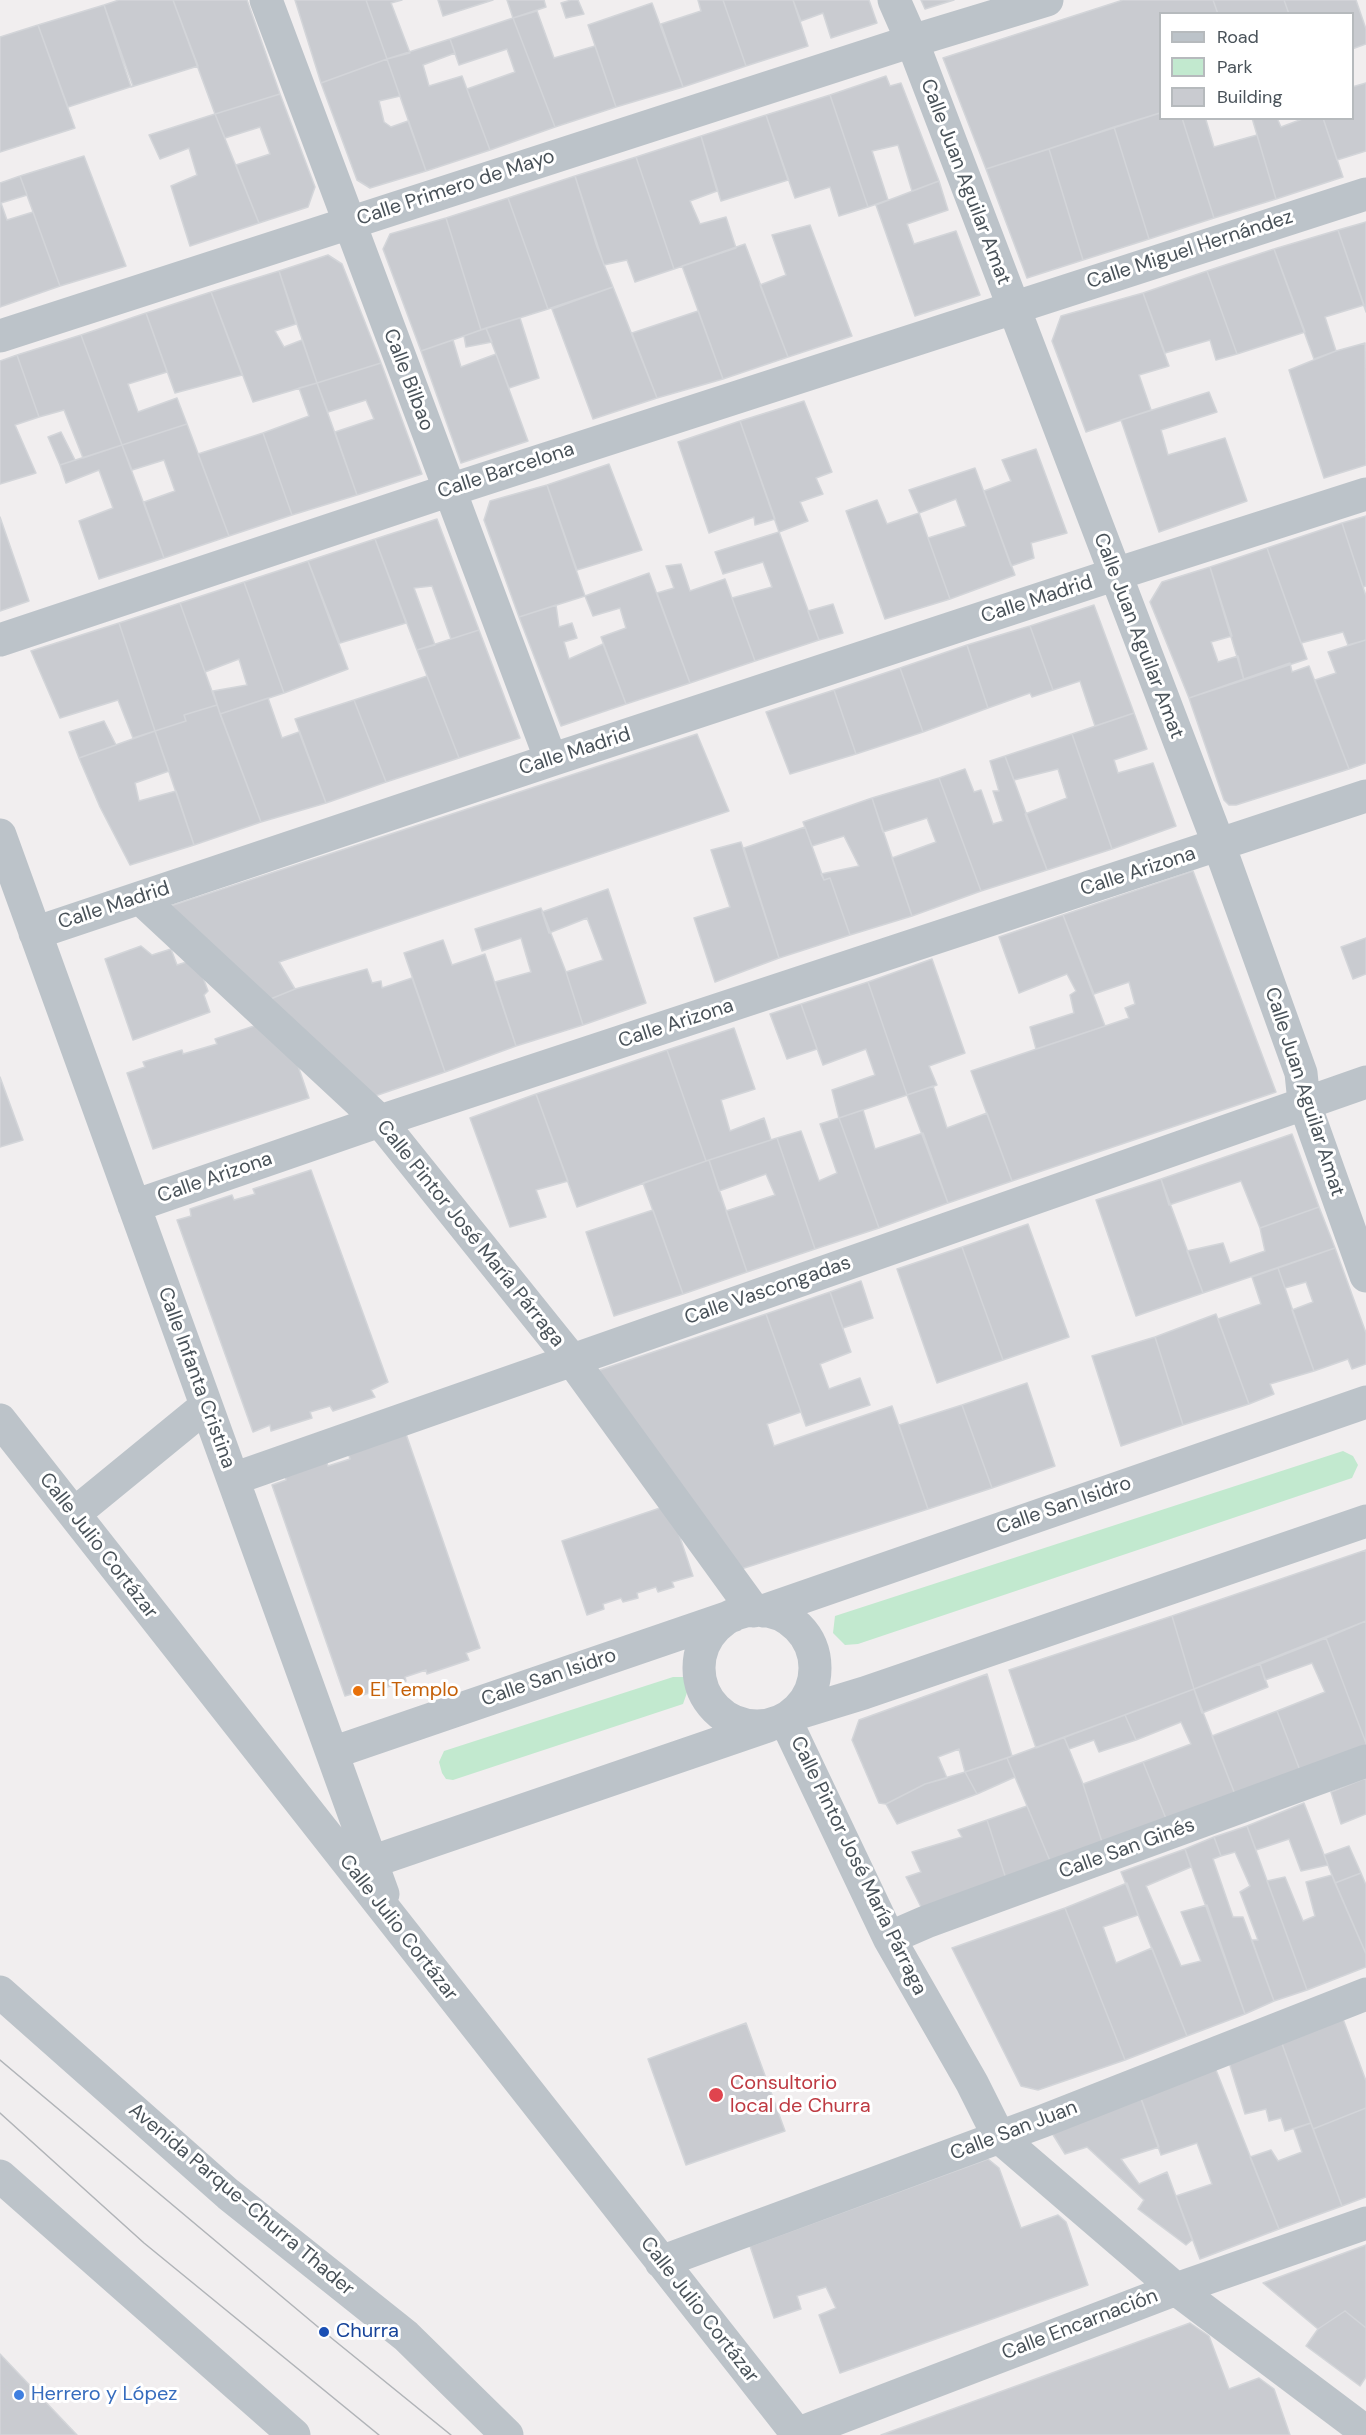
<!DOCTYPE html>
<html>
<head>
<meta charset="utf-8">
<style>
  body { margin:0 }
  #map { position:relative; width:1366px; height:2435px; overflow:hidden; background:#f1eeef; font-family:"DM Sans",sans-serif }
  canvas { display:block }
  .legend { position:absolute; left:1159px; top:12px; width:195px; height:108px; box-sizing:border-box; background:#fff; border:2px solid #b6babd; margin:0; padding:8px 10px; list-style:none; font-size:18px; color:#495259 }
  .legend li { display:flex; align-items:center; gap:12px; height:30px }
  .legend b { width:30px; border:2px solid #b6babd }
</style>
</head>
<body>
<div id="map">
<canvas width="1366" height="2435"></canvas>
<ul class="legend">
<li><b style="height:8px;background:#bcc3c9"></b>Road</li>
<li><b style="height:16px;background:#c2e9cf"></b>Park</li>
<li><b style="height:16px;background:#c9cbd0"></b>Building</li>
</ul>
</div>
<script>
const context = document.querySelector('canvas').getContext('2d');
context.lineJoin = 'round';
function paint(path, color) {
  context.fillStyle = color;
  context.fill(path, 'evenodd');
}
function poly(rows) {
  const path = new Path2D();
  for (const r of rows) {
    if (r.length === 3) {
      path.moveTo(r[0] + r[2], r[1]);
      path.arc(r[0], r[1], r[2], 0, 2 * Math.PI);
      continue;
    }
    path.moveTo(r[0], r[1]);
    for (let i = 2; i < r.length; i += 2) path.lineTo(r[i], r[i + 1]);
  }
  return path;
}
function strokePath(path, color, width, dash) {
  context.strokeStyle = color;
  context.lineWidth = width;
  context.lineCap = dash ? 'butt' : 'round';
  context.setLineDash(dash || []);
  context.stroke(path);
}
function label(font, color, halo, rows, align = 'center') {
  context.font = font + ' "DM Sans",sans-serif';
  context.lineWidth = 6;
  context.setLineDash([]);
  context.textBaseline = 'middle';
  context.strokeStyle = halo;
  context.fillStyle = color;
  for (const [text, x, y, turn = 0] of rows) {
    context.save();
    context.translate(x, y);
    context.rotate((+turn || 0) * Math.PI / 180);
    context.textAlign = isNaN(turn) ? turn : align;
    if (halo) context.strokeText(text, 0, 0);
    context.fillText(text, 0, 0);
    context.restore();
  }
}
paint(poly([
  [1343,1451,1353,1456,1358,1465,1352,1478,858,1644,845,1645,833,1633,835,1616],
  [673,1677,684,1677,689,1687,683,1704,453,1780,446,1779,442,1773,439,1762,444,1751]
]), '#c2e9cf');
const building = poly([
  [119,0,173,0,198,66,131,87,104,5,119,0],
  [173,0,247,0,280,94,215,114,173,0],
  [295,0,366,0,387,59,321,83,295,0],
  [366,0,402,0,391,3,410,53,387,59,366,0],
  [438,0,493,0,443,16,438,0],
  [507,0,544,0,546,7,513,18,507,0],
  [571,0,578,0,584,14,566,18,561,3,571,0],
  [698,0,723,0,746,66,683,87,661,24,701,11,698,0],
  [723,0,793,0,808,46,746,66,723,0],
  [793,0,869,0,877,23,831,38,823,13,801,21,793,0],
  [921,0,954,0,925,9,921,0],
  [1123,0,1213,0,1218,14,1160,14,1160,113,986,169,943,58,1123,0],
  [1213,0,1284,0,1289,14,1218,14,1213,0],
  [1284,0,1356,0,1366,29,1366,44,1352,49,1352,14,1289,14,1284,0],
  [652,3,683,87,616,107,588,25,652,3],
  [104,5,133,86,68,107,38,25,104,5],
  [537,11,554,58,595,46,616,107,555,127,513,18,537,11],
  [513,18,555,127,490,150,467,89,515,72,507,49,459,65,450,39,513,18],
  [38,25,75,128,0,152,0,37,38,25],
  [450,39,455,53,423,65,429,86,462,76,490,150,426,171,387,59,450,39],
  [387,59,400,96,379,101,384,122,391,127,408,121,426,171,370,188,357,180,321,83,387,59],
  [886,76,890,86,901,83,939,181,912,191,898,145,872,151,888,200,868,207,830,95,886,76],
  [1366,83,1366,151,1337,160,1323,118,1352,118,1352,87,1366,83],
  [280,94,315,187,308,207,259,223,236,165,270,154,260,127,225,138,215,114,280,94],
  [830,95,868,207,839,216,830,187,795,198,766,115,830,95],
  [1160,113,1160,118,1182,118,1214,218,1149,239,1114,127,1160,113],
  [215,114,259,223,190,246,171,186,197,175,189,148,160,159,149,135,215,114],
  [766,115,788,180,721,201,701,136,766,115],
  [1182,118,1209,118,1206,120,1214,147,1257,135,1276,199,1214,218,1182,118],
  [1252,118,1277,118,1281,127,1305,118,1323,118,1343,177,1276,199,1252,118],
  [1114,127,1149,239,1083,260,1049,149,1114,127],
  [701,136,717,191,690,201,700,224,726,217,736,248,674,269,636,157,701,136],
  [1049,149,1083,260,1027,278,986,169,1049,149],
  [84,156,126,266,60,286,20,176,84,156],
  [636,157,674,269,635,282,627,260,604,265,575,176,636,157],
  [20,176,27,195,1,203,7,220,33,212,60,286,0,307,0,183,20,176],
  [575,176,597,247,613,287,548,309,508,198,575,176],
  [939,181,948,210,907,224,914,244,956,231,980,295,915,316,876,205,939,181],
  [508,198,548,309,481,330,446,218,508,198],
  [446,218,481,330,421,351,383,249,390,234,446,218],
  [1366,222,1366,312,1338,230,1366,222],
  [810,225,852,336,788,357,760,285,786,275,772,235,810,225],
  [1338,230,1364,305,1325,317,1336,351,1314,359,1274,249,1338,230],
  [745,244,788,357,723,379,682,266,745,244],
  [1274,249,1305,332,1237,354,1207,271,1274,249],
  [328,255,342,264,381,363,317,383,279,271,328,255],
  [279,271,296,324,275,331,284,347,302,340,317,383,253,402,211,292,279,271],
  [1207,271,1237,354,1216,360,1210,340,1165,353,1143,293,1207,271],
  [613,287,657,398,593,419,552,309,613,287],
  [211,292,242,375,175,393,146,313,211,292],
  [1143,293,1169,366,1139,375,1151,410,1086,432,1052,341,1061,316,1143,293],
  [698,311,723,379,657,398,632,333,698,311],
  [146,313,167,372,128,384,138,412,177,398,187,424,122,445,81,335,146,313],
  [520,318,539,378,509,388,486,328,520,318],
  [486,328,492,342,466,347,464,336,486,328],
  [81,335,122,445,83,458,64,410,39,417,17,355,81,335],
  [453,340,461,367,496,354,528,441,461,463,421,351,453,340],
  [1365,343,1366,465,1324,478,1289,370,1336,351,1365,343],
  [17,355,39,417,15,425,36,473,0,484,0,361,17,355],
  [381,363,422,474,357,495,335,432,374,419,366,400,328,412,317,383,381,363],
  [317,383,357,495,292,515,263,433,309,416,299,388,317,383],
  [1209,392,1217,412,1161,430,1168,455,1225,438,1247,501,1159,532,1121,420,1209,392],
  [804,401,832,472,816,478,823,494,800,502,808,521,779,532,740,421,804,401],
  [740,421,775,519,755,525,754,517,709,533,678,442,740,421],
  [187,424,229,536,164,558,144,502,175,491,164,460,132,470,122,445,187,424],
  [61,432,75,460,60,465,48,437,61,432],
  [263,433,292,515,229,536,198,454,263,433],
  [122,445,164,558,99,579,79,521,113,508,99,470,66,483,60,465,122,445],
  [1036,449,1067,533,1031,543,1034,558,1011,566,984,491,1011,481,1002,460,1036,449],
  [609,464,642,550,577,570,547,485,609,464],
  [975,468,1015,575,950,599,928,538,966,526,956,499,919,513,909,490,975,468],
  [547,485,585,596,519,617,484,520,490,501,547,485],
  [877,500,887,524,919,513,950,599,885,619,846,511,877,500],
  [1366,516,1366,586,1363,587,1342,523,1366,516],
  [0,517,29,601,0,611,0,517],
  [437,519,479,630,451,639,432,586,414,588,435,645,417,650,375,539,437,519],
  [1342,523,1366,596,1366,640,1348,645,1343,632,1301,643,1267,548,1342,523],
  [779,532,819,640,755,661,732,598,772,587,763,562,723,574,715,552,779,532],
  [375,539,406,623,340,643,308,561,375,539],
  [1267,548,1307,659,1244,680,1210,567,1267,548],
  [308,561,348,669,284,693,244,582,308,561],
  [681,564,690,591,725,579,755,661,690,683,657,593,674,588,666,566,681,564],
  [1210,567,1232,636,1211,642,1218,662,1238,656,1244,680,1189,698,1150,602,1162,582,1210,567],
  [649,573,690,683,626,704,601,637,626,628,620,608,593,616,585,596,649,573],
  [244,582,284,693,220,714,213,691,247,685,239,659,205,672,180,603,244,582],
  [180,603,217,705,184,715,186,721,155,731,119,623,180,603],
  [833,604,843,633,819,640,808,611,833,604],
  [556,605,559,627,572,623,577,638,564,642,569,659,603,644,626,704,561,726,519,617,556,605],
  [1094,605,1134,713,1095,726,1080,681,1053,690,1030,626,1094,605],
  [119,623,155,731,133,738,118,700,60,718,31,651,119,623],
  [1030,626,1053,690,1032,697,1030,693,988,708,967,645,1030,626],
  [479,630,520,738,459,758,417,650,479,630],
  [1366,640,1366,763,1349,769,1315,680,1336,673,1328,652,1366,640],
  [967,645,988,708,923,732,900,668,967,645],
  [1290,663,1292,672,1309,666,1349,769,1236,805,1229,805,1224,800,1189,698,1290,663],
  [900,668,923,732,856,754,834,690,900,668],
  [427,676,459,758,386,782,354,700,427,676],
  [834,690,856,754,790,774,766,712,834,690],
  [268,698,282,738,299,732,326,803,261,822,220,714,268,698],
  [354,700,386,782,326,803,295,719,354,700],
  [217,705,261,822,194,845,155,731,186,721,184,715,217,705],
  [1134,713,1147,749,1114,760,1118,773,1153,763,1176,826,1112,849,1072,734,1134,713],
  [104,721,116,745,79,758,69,732,104,721],
  [155,731,169,771,135,783,139,801,176,791,194,845,130,865,100,807,79,758,155,731],
  [697,734,729,811,279,962,295,989,268,1000,164,908,697,734],
  [1072,734,1112,849,1047,870,1025,814,1067,798,1058,769,1014,780,1005,756,1072,734],
  [1005,756,1047,870,981,891,939,778,965,769,974,792,981,790,993,824,1003,821,993,791,999,791,990,761,1005,756],
  [939,778,981,891,912,916,892,858,936,842,927,818,883,832,872,798,939,778],
  [872,798,912,916,850,935,830,878,824,880,821,874,859,866,844,836,812,846,803,822,872,798],
  [805,827,824,880,830,878,850,935,779,958,744,848,805,827],
  [741,842,779,958,715,982,694,918,730,907,711,850,741,842],
  [1193,871,1276,1092,1012,1181,971,1071,1129,1018,1125,1008,1135,1004,1129,982,1094,994,1063,915,1193,871],
  [608,889,646,1003,583,1025,566,972,603,960,587,918,549,933,542,912,608,889],
  [541,908,566,972,583,1025,516,1046,495,982,531,972,521,938,482,951,475,929,541,908],
  [1063,915,1105,1026,1036,1049,1030,1027,1074,1013,1070,995,1076,991,1067,974,1019,993,999,937,1063,915],
  [1366,938,1366,974,1353,979,1341,947,1366,938],
  [443,940,452,965,485,954,516,1046,445,1072,404,953,443,940],
  [141,946,152,955,171,949,177,965,193,960,198,964,208,991,204,995,210,1012,133,1040,105,959,141,946],
  [932,959,965,1053,929,1066,937,1085,907,1095,868,982,932,959],
  [367,969,372,983,381,981,382,988,412,978,445,1072,372,1097,268,1000,295,989,367,969],
  [868,982,907,1095,839,1118,832,1090,875,1075,866,1049,823,1065,801,1004,868,982],
  [801,1004,817,1049,787,1059,770,1014,801,1004],
  [260,1024,295,1057,309,1098,153,1149,127,1073,145,1067,143,1062,182,1050,183,1054,217,1044,215,1039,260,1024],
  [734,1028,755,1089,721,1100,730,1131,764,1118,771,1140,706,1161,667,1050,734,1028],
  [667,1050,706,1161,577,1207,536,1094,667,1050],
  [0,1077,23,1140,0,1147,0,1077],
  [933,1086,947,1128,987,1113,1012,1181,948,1203,907,1095,933,1086],
  [536,1094,568,1181,536,1190,546,1217,510,1227,470,1118,536,1094],
  [863,1110,875,1149,923,1133,948,1203,879,1228,839,1118,863,1110],
  [839,1118,879,1228,815,1249,777,1138,801,1131,819,1181,837,1173,820,1124,839,1118],
  [1292,1134,1319,1207,1260,1228,1241,1181,1169,1205,1161,1179,1292,1134],
  [777,1138,815,1249,747,1272,726,1211,775,1195,766,1174,719,1191,709,1160,777,1138],
  [709,1160,747,1272,683,1294,643,1183,709,1160],
  [311,1170,388,1382,371,1390,375,1397,333,1411,330,1406,310,1412,312,1418,271,1431,270,1425,253,1432,177,1220,191,1216,190,1209,232,1195,234,1200,255,1194,253,1189,311,1170],
  [1161,1179,1203,1293,1136,1316,1096,1200,1161,1179],
  [1319,1207,1335,1248,1203,1293,1187,1251,1223,1243,1230,1263,1265,1251,1260,1228,1319,1207],
  [653,1210,683,1294,614,1316,586,1232,653,1210],
  [1028,1224,1069,1337,1003,1360,962,1247,1028,1224],
  [962,1247,1003,1360,937,1383,897,1269,962,1247],
  [1335,1248,1366,1333,1366,1364,1352,1369,1348,1359,1314,1371,1292,1310,1313,1302,1306,1282,1285,1288,1278,1268,1335,1248],
  [1278,1268,1314,1371,1270,1384,1274,1394,1249,1404,1218,1319,1261,1304,1252,1277,1278,1268],
  [861,1281,873,1318,843,1328,830,1292,861,1281],
  [830,1292,851,1352,820,1364,829,1389,860,1378,870,1405,806,1426,766,1314,830,1292],
  [766,1314,801,1412,767,1424,774,1446,892,1406,928,1509,735,1571,594,1372,766,1314],
  [1216,1314,1249,1404,1183,1425,1155,1337,1216,1314],
  [1155,1337,1183,1425,1121,1446,1092,1356,1155,1337],
  [1027,1383,1055,1466,992,1488,962,1405,1027,1383],
  [962,1405,992,1488,928,1509,899,1425,962,1405],
  [406,1434,480,1648,466,1653,469,1660,427,1674,426,1670,405,1677,406,1681,363,1695,362,1691,345,1696,272,1485,286,1480,285,1474,326,1460,328,1466,350,1459,348,1452,406,1434],
  [669,1505,693,1576,672,1582,674,1587,658,1592,656,1587,637,1593,638,1598,623,1602,621,1598,603,1604,604,1609,587,1615,562,1541,669,1505],
  [1366,1550,1366,1621,1194,1689,1172,1616,1366,1550],
  [1172,1616,1194,1689,1036,1748,1009,1670,1172,1616],
  [1366,1621,1366,1743,1326,1638,1366,1621],
  [1326,1638,1366,1743,1366,1748,1301,1773,1277,1711,1325,1692,1312,1663,1265,1680,1260,1664,1326,1638],
  [1260,1664,1268,1687,1202,1713,1194,1689,1260,1664],
  [987,1674,1012,1756,965,1772,959,1749,938,1757,947,1778,925,1784,886,1804,879,1803,852,1740,859,1720,987,1674],
  [1194,1689,1236,1797,1167,1821,1143,1762,1191,1744,1181,1722,1136,1740,1125,1715,1194,1689],
  [1277,1711,1301,1773,1236,1797,1212,1736,1277,1711],
  [1125,1715,1136,1740,1099,1752,1094,1740,1069,1749,1064,1737,1125,1715],
  [1064,1737,1083,1784,1104,1848,1053,1868,1007,1758,1064,1737],
  [1007,1758,1015,1777,977,1794,965,1772,1007,1758],
  [1143,1762,1167,1821,1104,1848,1083,1784,1143,1762],
  [965,1772,977,1794,897,1824,886,1804,925,1784,965,1772],
  [1366,1778,1366,1814,1341,1824,1331,1792,1366,1778],
  [1304,1803,1328,1865,1301,1871,1289,1839,1256,1850,1247,1826,1304,1803],
  [1027,1806,1053,1868,1007,1882,987,1820,1027,1806],
  [987,1820,1007,1882,925,1915,906,1877,921,1872,912,1852,962,1837,958,1830,987,1820],
  [1247,1826,1307,1990,1274,2001,1252,1940,1258,1940,1240,1892,1250,1886,1235,1852,1221,1856,1214,1837,1247,1826],
  [1214,1837,1221,1856,1213,1859,1233,1917,1243,1917,1274,2001,1245,2014,1185,1849,1214,1837],
  [1349,1846,1361,1873,1335,1883,1324,1855,1349,1846],
  [1185,1849,1191,1867,1146,1886,1181,1966,1201,1961,1181,1912,1207,1905,1245,2014,1187,2036,1121,1872,1185,1849],
  [1361,1873,1366,1885,1366,1954,1335,1883,1361,1873],
  [1332,1875,1366,1954,1366,1967,1307,1990,1267,1881,1285,1877,1303,1921,1315,1916,1306,1882,1332,1875],
  [1127,1883,1138,1915,1103,1927,1116,1963,1152,1948,1187,2036,1125,2060,1065,1908,1127,1883],
  [1065,1908,1125,2060,1038,2090,1021,2086,952,1948,1065,1908],
  [1343,2019,1366,2081,1366,2108,1313,2129,1281,2041,1343,2019],
  [746,2023,785,2131,686,2165,648,2059,746,2023],
  [1281,2041,1311,2123,1285,2131,1281,2118,1269,2121,1266,2109,1245,2114,1228,2059,1281,2041],
  [1214,2065,1279,2229,1200,2259,1176,2196,1212,2184,1197,2143,1161,2155,1139,2093,1214,2065],
  [1139,2093,1159,2147,1121,2159,1139,2184,1167,2172,1192,2240,1186,2245,1138,2209,1144,2200,1087,2147,1065,2154,1047,2125,1139,2093],
  [1366,2108,1366,2197,1342,2206,1313,2129,1366,2108],
  [1311,2123,1342,2206,1279,2229,1250,2157,1271,2150,1278,2161,1302,2152,1294,2129,1311,2123],
  [988,2159,999,2168,1021,2228,1058,2215,1066,2222,1088,2285,840,2373,819,2315,836,2308,826,2287,797,2296,801,2309,774,2318,750,2246,988,2159],
  [1366,2245,1366,2328,1345,2311,1318,2329,1263,2283,1366,2245],
  [1345,2311,1366,2328,1366,2377,1360,2386,1306,2346,1318,2329,1345,2311],
  [1190,2323,1209,2336,1229,2389,1259,2378,1274,2389,1290,2435,881,2435,1190,2323],
  [0,2354,77,2435,0,2435,0,2354]
]);
paint(building, '#c9cbd0');
strokePath(building, '#d3d5d9', 1.5);
strokePath(poly([
  [266,0,551,760],
  [894,0,912,41,1219,845,1301,1073,1304,1102,1366,1276],
  [0,336,912,41,1047,0],
  [0,640,450,490,1366,194],
  [0,835,383,1894],
  [140,898,380,1121,572,1360,754,1611],
  [35,933,551,760,1116,574,1366,494],
  [134,1206,380,1121,1366,796],
  [0,1420,798,2435],
  [233,1479,1366,1082],
  [74,1514,206,1406],
  [757,1668,58],
  [763,1611,1366,1402],
  [792,1715,864,1693,1366,1521],
  [785,1719,889,1938,972,2083,999,2137,1176,2289,1366,2432],
  [332,1753,732,1616],
  [371,1862,768,1726],
  [889,1938,926,1922,1366,1761],
  [0,1992,228,2194,406,2336,507,2435],
  [0,2176,294,2435],
  [661,2262,1043,2121,1366,1994],
  [797,2434,1176,2289,1366,2223]
]), '#bcc3c9', 33);
strokePath(poly([
  [0,2060,324,2332,451,2435],
  [0,2113,144,2243,379,2435]
]), '#b1b4b8', 1.5);
for (const [x, y, r, color] of [
  [358,1691,6,"#e8710a"],
  [716,2095,8,"#e0444e"],
  [324,2332,6,"#1a4fb4"],
  [19,2395,6,"#3f7fe0"]
]) {
  const dot = new Path2D();
  dot.arc(x, y, r, 0, 2 * Math.PI);
  context.fillStyle = color;
  context.fill(dot);
  strokePath(dot, '#fff', 2);
}
label('20px', '#495259', '#fff', [
  ["Calle Juan Aguilar Amat",965,182,69],
  ["Calle Primero de Mayo",456,188,-18],
  ["Calle Miguel Hernández",1190,250,-18],
  ["Calle Bilbao",408,380,69],
  ["Calle Barcelona",506,471,-18],
  ["Calle Madrid",1037,600,-18],
  ["Calle Juan Aguilar Amat",1138,636,69],
  ["Calle Madrid",575,752,-18],
  ["Calle Arizona",1138,872,-18],
  ["Calle Madrid",114,906,-18],
  ["Calle Arizona",676,1024,-18],
  ["Calle Juan Aguilar Amat",1304,1092,72],
  ["Calle Arizona",215,1178,-19],
  ["Calle Pintor José María Párraga",470,1234,51],
  ["Calle Vascongadas",768,1291,-19],
  ["Calle Infanta Cristina",196,1378,70],
  ["Calle San Isidro",1064,1506,-19],
  ["Calle Julio Cortázar",98,1546,52],
  ["Calle San Isidro",549,1678,-19],
  ["Calle San Ginés",1127,1849,-20],
  ["Calle Pintor José María Párraga",858,1866,64],
  ["Calle Julio Cortázar",398,1928,52],
  ["Calle San Juan",1014,2131,-21],
  ["Avenida Parque-Churra Thader",241,2200,40],
  ["Calle Julio Cortázar",699,2310,52],
  ["Calle Encarnación",1080,2325,-21]
]);
label('20px', '#c56008', '#fff', [
  ["El Templo",370,1691]
], 'left');
label('20px', '#be3a42', '#fff', [
  ["Consultorio",730,2084],
  ["local de Churra",730,2107]
], 'left');
label('20px', '#164399', '#fff', [
  ["Churra",336,2332]
], 'left');
label('20px', '#366cbe', '#fff', [
  ["Herrero y López",31,2395]
], 'left');
</script>
</body>
</html>
